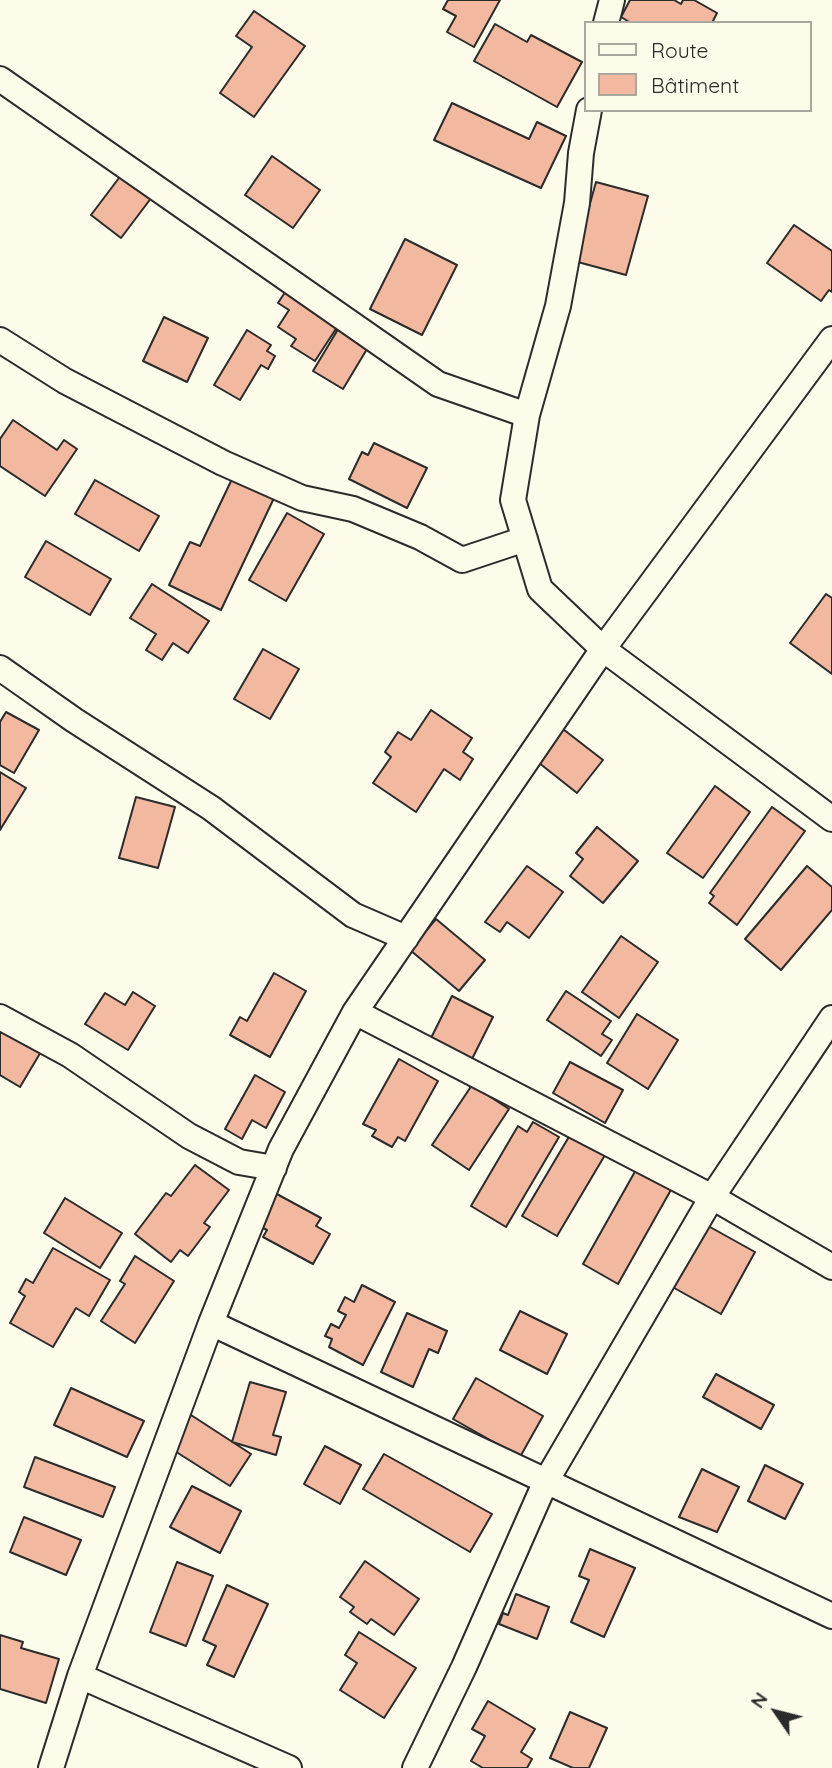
<!DOCTYPE html>
<html>
<head>
<meta charset="utf-8">
<style>
  body { margin:0 }
  #map { position:relative; width:832px; height:1768px; overflow:hidden; background:#fdfbea; font-family:Quicksand,sans-serif }
  canvas { display:block }
  .legend { position:absolute; left:584px; top:21px; width:228px; height:91px; box-sizing:border-box; background:#fdfbea; border:2px solid #a9a89e; margin:0; padding:9px 12px; list-style:none; font-size:21px; color:#2b2b2b }
  .legend li { display:flex; align-items:center; gap:14px; height:35px }
  .legend b { width:35px; border:2px solid #a9a89e }
  .north { position:absolute; left:741px; top:1677px; width:70px; height:70px; -webkit-text-stroke:5px #fdfbea; paint-order:stroke; rotate:305deg; font-size:19px; font-weight:700; line-height:28px; text-align:center; color:#2b2b2b }
  .north::after { content:''; display:block; margin:auto; width:24px; height:32px; background:#2b2b2b; clip-path:polygon(50% 0,100% 100%,50% 72%,0 100%) }
</style>
</head>
<body>
<div id="map">
<canvas width="832" height="1768"></canvas>
<ul class="legend">
<li><b style="height:9px;background:#fdfbea"></b>Route</li>
<li><b style="height:19px;background:#f2b8a0"></b>Bâtiment</li>
</ul>
<div class="north">N</div>
</div>
<script>
const context = document.querySelector('canvas').getContext('2d');
context.lineJoin = 'round';
function paint(path, color) {
  context.fillStyle = color;
  context.fill(path, 'evenodd');
}
function poly(rows) {
  const path = new Path2D();
  for (const r of rows) {
    path.moveTo(r[0], r[1]);
    for (let i = 2; i < r.length; i += 2) path.lineTo(r[i], r[i + 1]);
  }
  return path;
}
function strokePath(path, color, width, dash) {
  context.strokeStyle = color;
  context.lineWidth = width;
  context.lineCap = dash ? 'butt' : 'round';
  context.setLineDash(dash || []);
  context.stroke(path);
}
const building = poly([
  [448,0,500,0,474,47,447,32,456,16,443,9,448,0],
  [630,0,674,0,681,4,683,0,694,0,717,13,712,23,631,23,621,17,630,0],
  [254,11,305,46,254,117,220,93,252,47,236,36,254,11],
  [495,24,527,42,531,35,582,62,557,107,474,61,495,24],
  [452,103,529,139,537,122,566,136,541,188,434,140,452,103],
  [272,156,320,190,293,228,245,195,272,156],
  [125,170,155,193,121,238,91,215,125,170],
  [596,182,648,196,626,275,574,261,596,182],
  [794,225,832,251,832,292,829,290,821,301,767,263,794,225],
  [405,239,457,265,422,335,370,309,405,239],
  [291,283,343,318,315,361,291,346,296,339,278,327,289,310,278,303,291,283],
  [164,317,208,338,187,382,143,361,164,317],
  [340,326,370,344,343,389,313,371,340,326],
  [247,330,271,345,267,351,275,356,268,369,261,365,240,400,214,385,247,330],
  [13,420,57,450,64,440,77,449,45,496,0,466,0,439,13,420],
  [374,443,427,468,407,508,349,479,362,452,368,455,374,443],
  [232,479,274,498,221,610,169,585,190,542,200,546,232,479],
  [95,480,159,516,139,551,75,514,95,480],
  [287,513,324,534,286,601,249,580,287,513],
  [46,541,111,579,90,615,25,577,46,541],
  [152,584,209,621,188,653,173,643,162,660,146,650,156,634,130,618,152,584],
  [826,594,832,598,832,674,790,643,826,594],
  [263,649,299,669,270,719,234,699,263,649],
  [431,710,472,738,463,752,473,759,460,780,444,769,416,812,373,783,391,757,385,752,398,732,411,740,431,710],
  [6,712,39,730,14,773,0,765,0,722,6,712],
  [559,726,603,760,577,793,534,759,559,726],
  [0,772,26,788,0,830,0,772],
  [715,786,750,812,703,878,667,853,715,786],
  [136,797,175,807,158,868,119,858,136,797],
  [772,807,805,831,737,925,709,903,714,896,710,893,772,807],
  [597,827,638,861,603,903,570,876,583,859,576,853,597,827],
  [527,866,563,892,529,938,507,922,500,932,485,922,527,866],
  [807,866,832,887,832,910,781,970,745,939,807,866],
  [436,919,485,960,459,991,410,950,436,919],
  [621,936,658,962,619,1018,582,992,621,936],
  [274,973,306,991,270,1057,230,1035,240,1017,247,1021,274,973],
  [566,991,611,1021,602,1034,612,1040,601,1056,547,1020,566,991],
  [133,992,155,1006,128,1050,85,1024,105,993,125,1005,133,992],
  [452,996,493,1017,470,1063,429,1042,452,996],
  [637,1014,678,1040,648,1089,607,1063,637,1014],
  [7,1023,45,1045,20,1087,0,1075,0,1034,7,1023],
  [399,1059,438,1081,405,1141,398,1137,392,1147,372,1136,376,1130,363,1124,399,1059],
  [570,1062,623,1090,605,1123,553,1093,570,1062],
  [255,1075,285,1092,266,1128,252,1120,242,1139,225,1129,255,1075],
  [472,1085,509,1109,469,1170,432,1145,472,1085],
  [533,1122,559,1137,506,1227,471,1206,518,1126,527,1132,533,1122],
  [570,1135,605,1155,557,1236,522,1216,570,1135],
  [195,1165,229,1190,204,1223,210,1227,188,1256,180,1250,171,1262,135,1234,166,1193,171,1196,195,1165],
  [637,1168,672,1188,618,1284,583,1264,637,1168],
  [275,1193,321,1218,316,1226,330,1234,313,1264,263,1237,267,1230,257,1225,275,1193],
  [65,1198,122,1233,100,1268,44,1233,65,1198],
  [701,1222,755,1252,721,1314,667,1284,701,1222],
  [53,1248,110,1280,89,1316,76,1308,53,1347,10,1323,25,1296,19,1292,26,1279,33,1283,53,1248],
  [135,1256,174,1281,135,1343,101,1321,125,1284,120,1281,135,1256],
  [362,1285,395,1302,363,1365,329,1347,332,1339,325,1336,331,1324,339,1328,346,1315,338,1311,345,1297,354,1302,362,1285],
  [520,1311,567,1334,547,1374,500,1350,520,1311],
  [407,1313,447,1331,438,1353,429,1349,413,1387,381,1372,407,1313],
  [716,1374,774,1405,761,1429,703,1397,716,1374],
  [476,1378,543,1416,520,1457,453,1419,476,1378],
  [250,1382,286,1392,273,1435,281,1437,276,1455,232,1442,250,1382],
  [71,1388,144,1421,127,1457,54,1425,71,1388],
  [191,1415,251,1454,230,1486,170,1448,191,1415],
  [325,1446,361,1465,340,1504,304,1484,325,1446],
  [384,1454,492,1514,470,1552,363,1489,384,1454],
  [35,1457,115,1487,103,1517,24,1487,35,1457],
  [765,1465,803,1484,785,1519,748,1501,765,1465],
  [702,1469,739,1487,717,1532,679,1517,702,1469],
  [192,1486,241,1511,220,1553,170,1527,192,1486],
  [24,1517,81,1540,66,1575,10,1552,24,1517],
  [590,1549,635,1568,604,1637,571,1622,589,1580,579,1576,590,1549],
  [365,1561,419,1599,394,1635,371,1619,367,1624,350,1612,354,1607,340,1597,365,1561],
  [177,1562,213,1576,186,1646,150,1632,177,1562],
  [227,1585,268,1604,234,1677,207,1665,216,1646,203,1640,227,1585],
  [516,1594,549,1607,537,1639,499,1624,503,1613,508,1615,516,1594],
  [359,1632,416,1668,384,1718,340,1690,357,1663,345,1655,359,1632],
  [0,1635,23,1642,21,1648,59,1659,46,1703,0,1689,0,1635],
  [488,1701,535,1729,521,1752,532,1759,527,1768,483,1768,471,1761,485,1736,472,1729,488,1701],
  [570,1712,607,1728,589,1768,573,1768,550,1758,570,1712]
]);
paint(building, '#f2b8a0');
strokePath(building, '#2b2b2b', 2);
const minor = poly([
  [606,23,612,0],
  [0,79,438,384,527,415],
  [589,110,581,153,577,203,558,306,527,415,513,500,540,589,603,649,832,819],
  [0,340,65,381,223,463,302,498,353,509,420,537,462,560,525,539],
  [0,668,74,720,211,808,353,915,406,938],
  [355,1012,712,1197,832,1267],
  [0,1017,70,1055,189,1136,239,1162,274,1168],
  [211,1323,832,1616],
  [80,1676,289,1768],
  [51,1768,80,1676,211,1323,281,1149,355,1012,603,649,832,339],
  [415,1768,464,1667,545,1483,712,1197,832,1018]
]);
strokePath(minor, '#2b2b2b', 28);
strokePath(minor, '#fdfbea', 24);
</script>
</body>
</html>
